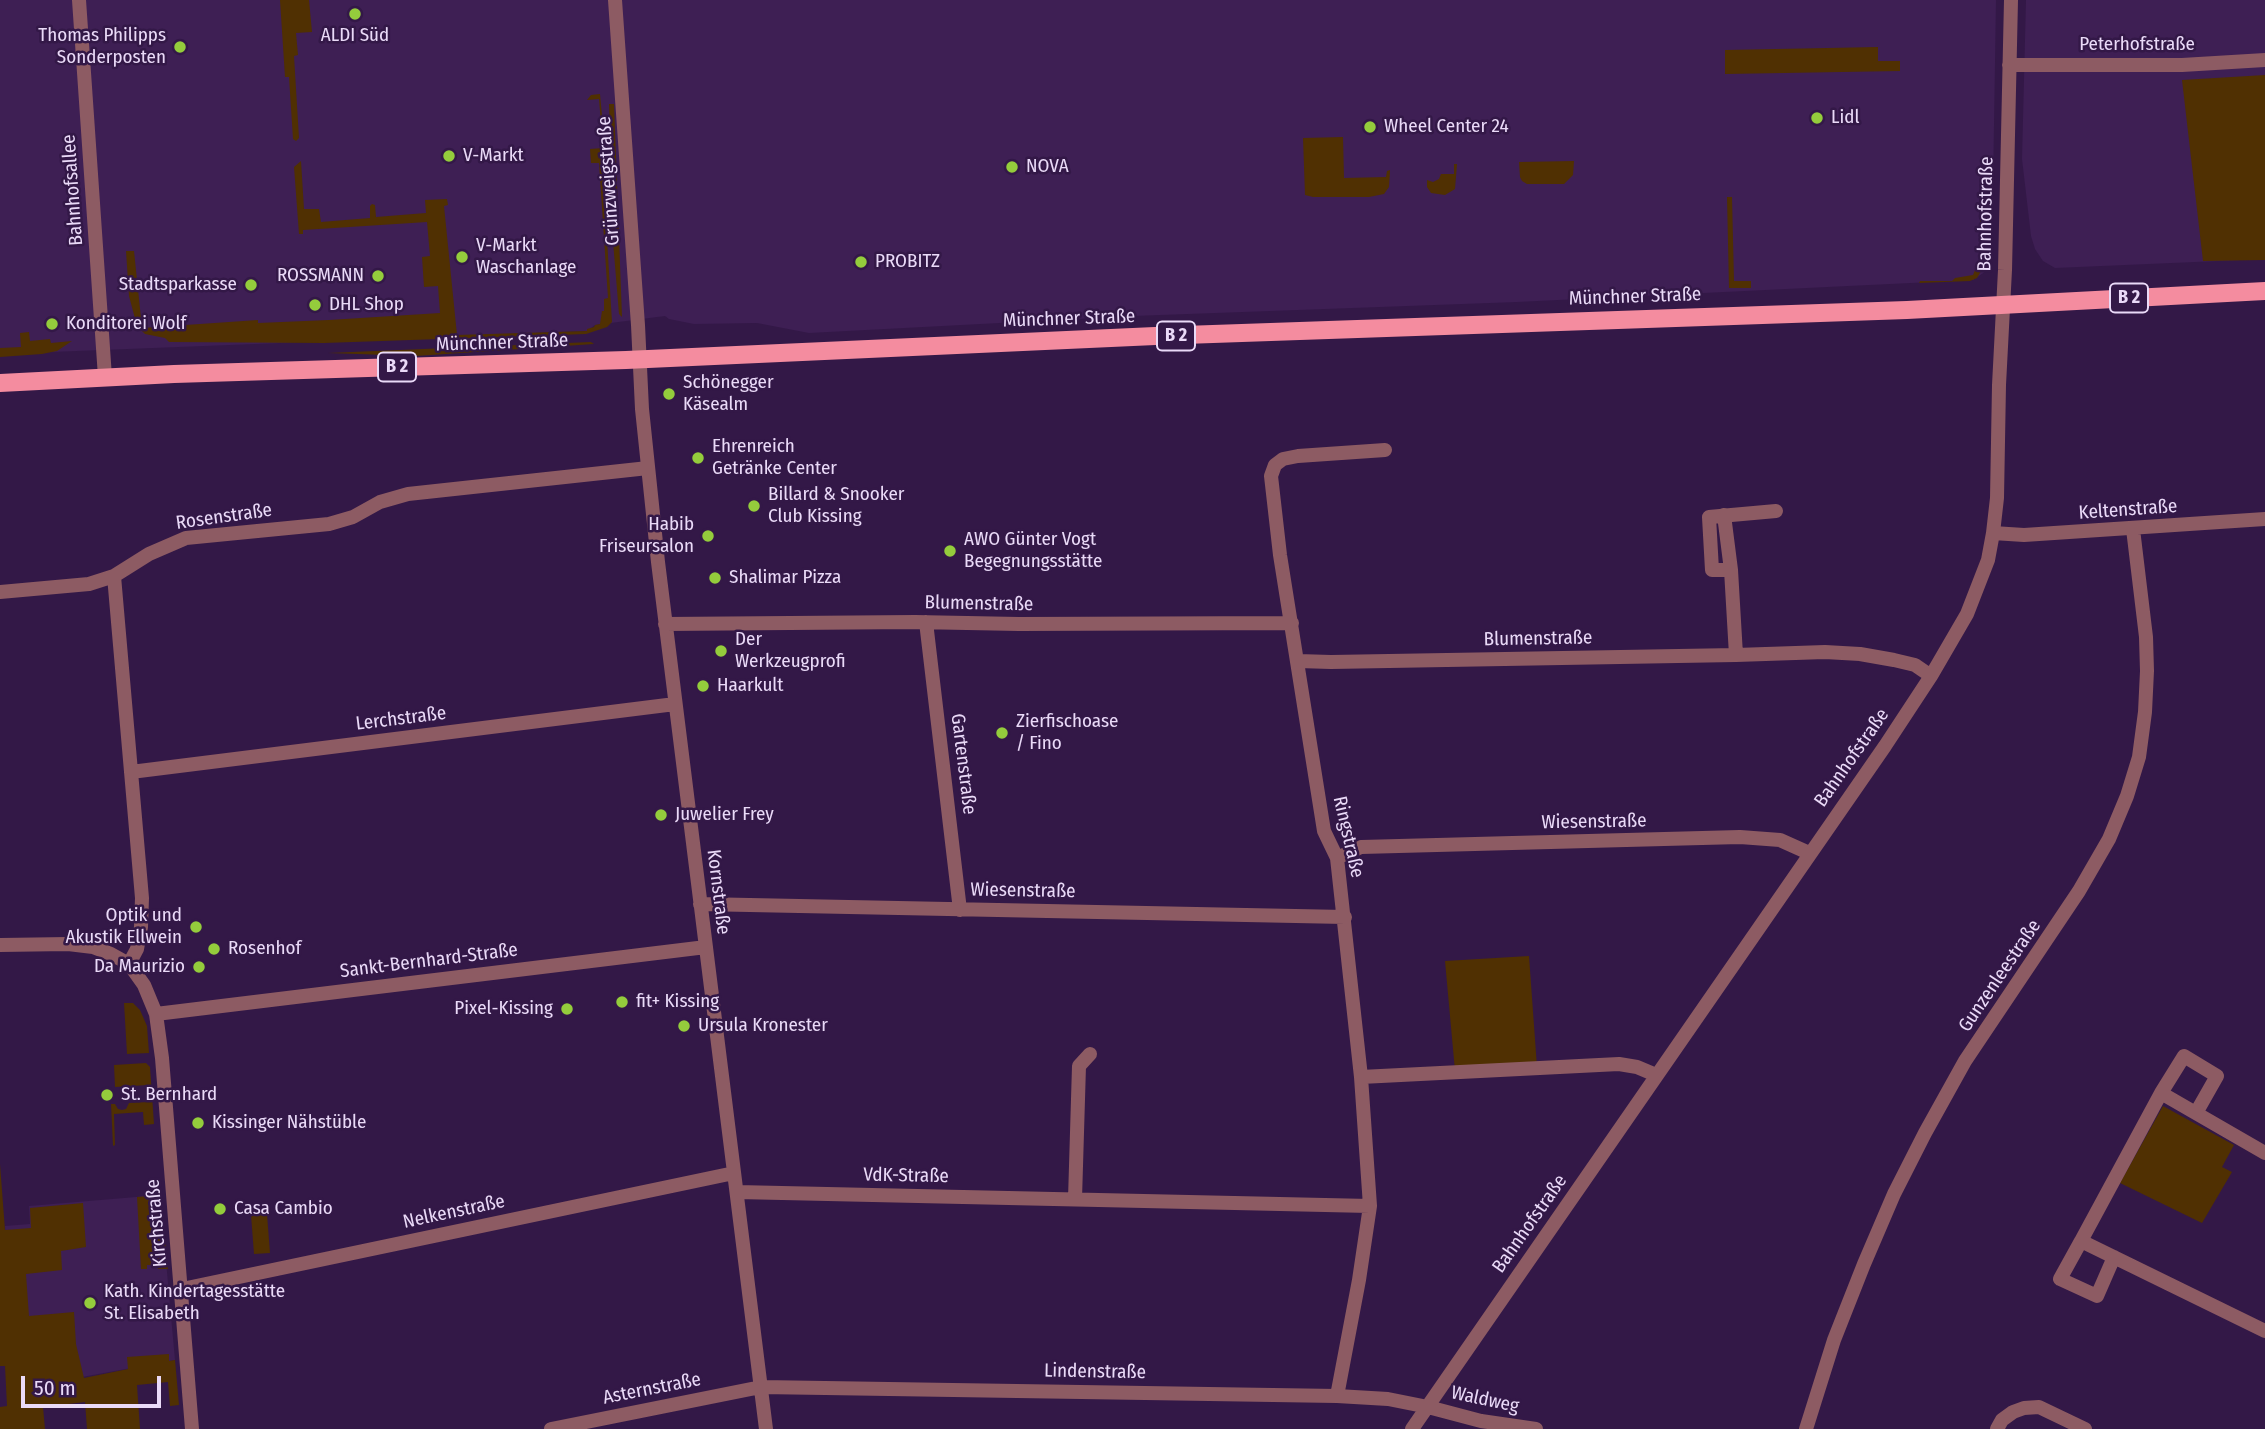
<!DOCTYPE html>
<html>
<head>
<meta charset="utf-8">
<style>
  body { margin:0 }
  #map { position:relative; width:2265px; height:1429px; overflow:hidden; background:#331847; font-family:"Fira Sans Condensed",sans-serif }
  canvas { display:block }
  .scale { position:absolute; left:21px; top:1376px; width:140px; height:32px; box-sizing:border-box; border:4px solid #eadaf8; border-top:0; padding-left:9px; font-size:21px; line-height:24px; white-space:nowrap; color:#eadaf8; -webkit-text-stroke:5px #331847; paint-order:stroke }
</style>
</head>
<body>
<div id="map">
<canvas width="2265" height="1429"></canvas>
<div class="scale">50 m</div>
</div>
<script>
const context = document.querySelector('canvas').getContext('2d');
context.lineJoin = 'round';
function paint(path, color) {
  context.fillStyle = color;
  context.fill(path, 'evenodd');
}
function poly(rows) {
  const path = new Path2D();
  for (const r of rows) {
    path.moveTo(r[0], r[1]);
    for (let i = 2; i < r.length; i += 2) path.lineTo(r[i], r[i + 1]);
  }
  return path;
}
function strokePath(path, color, width, dash) {
  context.strokeStyle = color;
  context.lineWidth = width;
  context.lineCap = dash ? 'butt' : 'round';
  context.setLineDash(dash || []);
  context.stroke(path);
}
function label(font, color, halo, rows, align = 'center') {
  context.font = font + ' "Fira Sans Condensed",sans-serif';
  context.lineWidth = 5;
  context.setLineDash([]);
  context.textBaseline = 'middle';
  context.strokeStyle = halo;
  context.fillStyle = color;
  for (const [text, x, y, turn = 0] of rows) {
    context.save();
    context.translate(x, y);
    context.rotate((+turn || 0) * Math.PI / 180);
    context.textAlign = isNaN(turn) ? turn : align;
    if (halo) context.strokeText(text, 0, 0);
    context.fillText(text, 0, 0);
    context.restore();
  }
}
paint(poly([
  [0,0,1996,0,1992,250,1989,269,1973,280,1952,281,1517,302,1133,316,809,333,757,323,694,324,669,319,665,316,595,325,587,331,0,354],
  [2026,0,2265,0,2265,259,2055,268,2043,261,2035,249,2031,236,2022,159],
  [160,1195,175,1360,16,1389,5,1226,30,1224,29,1206]
]), '#3e1f54');
paint(poly([
  [280,0,309,0,312,32,296,33,298,55,294,56,299,138,296,141,293,139,289,77,285,77],
  [1878,47,1878,61,1900,61,1900,71,1725,74,1725,50],
  [2265,75,2265,260,2203,261,2182,80],
  [600,94,605,148,603,173,612,322,607,327,586,334,324,343,169,342,165,338,145,334,137,326,129,296,126,251,134,251,142,328,258,320,258,323,329,320,440,313,438,286,424,287,422,257,430,256,427,222,303,230,303,234,299,234,294,167,301,161,304,209,319,209,321,222,370,218,370,206,372,204,375,205,376,217,426,213,425,200,447,199,448,205,444,206,457,335,587,331,587,329,594,327,595,325,600,324,602,311,604,311,604,299,608,298,599,163,591,163,590,149,603,148,599,99,587,100,591,95],
  [609,104,614,104,622,317,619,314,610,205,611,169],
  [1343,137,1344,178,1386,177,1387,171,1390,170,1389,187,1384,194,1369,197,1313,197,1305,195,1303,138],
  [1574,161,1573,175,1564,184,1527,184,1522,181,1520,177,1519,162],
  [1454,164,1457,164,1455,189,1445,195,1431,193,1427,187,1427,180,1433,182,1439,179,1441,174,1454,174],
  [1727,197,1732,197,1734,281,1751,281,1751,288,1729,288],
  [1980,213,1988,213,1987,261,1977,278,1970,281,1919,283,1920,281,1952,281,1955,278,1973,275,1980,258],
  [29,332,30,341,50,339,51,343,72,341,57,351,42,354,0,357,0,348,21,347,20,333],
  [591,342,594,344,416,356,328,353],
  [1529,956,1537,1067,1455,1071,1445,961],
  [124,1003,133,1003,140,1010,147,1026,149,1053,127,1054],
  [146,1063,150,1067,154,1124,144,1125,143,1112,114,1114,115,1145,113,1146,111,1104,115,1104,118,1109,122,1110,126,1109,129,1103,149,1102,148,1085,115,1087,114,1065],
  [2163,1106,2234,1145,2222,1167,2232,1172,2202,1223,2120,1183],
  [0,1164,5,1230,31,1228,30,1208,83,1203,86,1247,61,1251,62,1270,26,1274,29,1316,74,1312,76,1344,84,1378,128,1369,127,1357,169,1354,169,1361,175,1360,179,1405,170,1406,168,1382,137,1385,140,1429,87,1429,85,1402,43,1407,45,1429,0,1429,0,1407,7,1406,5,1366,0,1366],
  [160,1195,168,1269,158,1269,157,1265,147,1265,147,1269,141,1269,137,1197],
  [267,1214,270,1253,254,1254,251,1215]
]), '#503002');
strokePath(poly([
  [79,0,105,377],
  [615,0,638,325,642,409,658,562,766,1429],
  [2009,65,2182,65,2265,60],
  [1385,450,1298,456,1283,459,1275,465,1271,476,1280,555,1324,831,1337,858,1361,1077,1619,1064,1637,1067,1656,1075],
  [1724,515,1731,570,1736,655],
  [1993,533,2024,535,2265,519],
  [1731,570,1712,570,1709,517,1776,511],
  [0,592,89,584,114,576],
  [926,622,960,910],
  [665,624,915,622,1019,624,1292,623],
  [1298,661,1331,662,1736,655,1825,652,1860,654,1894,660,1915,665,1931,676],
  [131,772,675,704],
  [1337,858,1361,847,1740,837,1780,840,1809,853],
  [700,904,1345,917],
  [0,945,68,944,93,947,111,954,129,964,144,985,156,1014,162,1058,192,1429],
  [129,964,137,949,141,927,142,898,114,576,149,554,186,538,329,524,353,517,380,502,408,494,648,468],
  [156,1014,706,947],
  [2161,1093,2184,1056,2217,1076,2196,1113],
  [2265,1153,2161,1093,2081,1241,2265,1331],
  [737,1192,1370,1206],
  [1075,1199,1079,1066,1090,1054],
  [2081,1241,2060,1279,2097,1296,2114,1257],
  [182,1289,734,1173],
  [1337,1396,1359,1280,1370,1206,1361,1077],
  [551,1429,761,1387,1337,1396,1388,1399,1428,1407,1481,1421,1536,1429],
  [1412,1429,1885,746,1931,676,1967,614,1988,560,1993,533,1997,498,1999,385,2005,270,2011,0],
  [1806,1429,1834,1340,1864,1264,1894,1194,1925,1133,1965,1061,2079,891,2109,839,2127,796,2139,757,2145,712,2147,671,2146,637,2133,529],
  [1997,1429,2002,1420,2013,1412,2024,1408,2039,1407,2085,1429]
]), '#8d5b63', 14);
strokePath(poly([
  [0,383,174,374,626,360,1155,336,1907,310,2265,291]
]), '#f48c9f', 18);
for (const [x, y, r, color] of [
  [355,14,7,"#94cc3c"],
  [180,47,7,"#94cc3c"],
  [1817,118,7,"#94cc3c"],
  [1370,127,7,"#94cc3c"],
  [449,156,7,"#94cc3c"],
  [1012,167,7,"#94cc3c"],
  [462,257,7,"#94cc3c"],
  [861,262,7,"#94cc3c"],
  [378,276,7,"#94cc3c"],
  [251,285,7,"#94cc3c"],
  [315,305,7,"#94cc3c"],
  [52,324,7,"#94cc3c"],
  [669,394,7,"#94cc3c"],
  [698,458,7,"#94cc3c"],
  [754,506,7,"#94cc3c"],
  [708,536,7,"#94cc3c"],
  [950,551,7,"#94cc3c"],
  [715,578,7,"#94cc3c"],
  [721,651,7,"#94cc3c"],
  [703,686,7,"#94cc3c"],
  [1002,733,7,"#94cc3c"],
  [661,815,7,"#94cc3c"],
  [196,927,7,"#94cc3c"],
  [214,949,7,"#94cc3c"],
  [199,967,7,"#94cc3c"],
  [622,1002,7,"#94cc3c"],
  [567,1009,7,"#94cc3c"],
  [684,1026,7,"#94cc3c"],
  [107,1095,7,"#94cc3c"],
  [198,1123,7,"#94cc3c"],
  [220,1209,7,"#94cc3c"],
  [90,1303,7,"#94cc3c"]
]) {
  const dot = new Path2D();
  dot.arc(x, y, r, 0, 2 * Math.PI);
  context.fillStyle = color;
  context.fill(dot);
  strokePath(dot, '#331847', 2.5);
}
for (const [x, y, w] of [
  [2129,298,38],
  [1176,336,38],
  [397,367,38]
]) {
  const box = new Path2D();
  box.roundRect(x - w / 2, y - 14.5, w, 29, 5);
  context.fillStyle = '#331847';
  context.fill(box);
  strokePath(box, '#eadaf8', 2);
}
label('bold 18px', '#eadaf8', null, [
  ["B 2",2129,298],
  ["B 2",1176,336],
  ["B 2",397,367]
]);
label('19px', '#eadaf8', '#331847', [
  ["Thomas Philipps",166,36,"right"],
  ["Sonderposten",166,58,"right"],
  ["ALDI Süd",355,36,"center"],
  ["Lidl",1831,118],
  ["Wheel Center 24",1384,127],
  ["V-Markt",463,156],
  ["NOVA",1026,167],
  ["V-Markt",476,246],
  ["Waschanlage",476,268],
  ["PROBITZ",875,262],
  ["ROSSMANN",364,276,"right"],
  ["Stadtsparkasse",237,285,"right"],
  ["DHL Shop",329,305],
  ["Konditorei Wolf",66,324],
  ["Schönegger",683,383],
  ["Käsealm",683,405],
  ["Ehrenreich",712,447],
  ["Getränke Center",712,469],
  ["Billard & Snooker",768,495],
  ["Club Kissing",768,517],
  ["Habib",694,525,"right"],
  ["Friseursalon",694,547,"right"],
  ["AWO Günter Vogt",964,540],
  ["Begegnungsstätte",964,562],
  ["Shalimar Pizza",729,578],
  ["Der",735,640],
  ["Werkzeugprofi",735,662],
  ["Haarkult",717,686],
  ["Zierfischoase",1016,722],
  ["/ Fino",1016,744],
  ["Juwelier Frey",675,815],
  ["Optik und",182,916,"right"],
  ["Akustik Ellwein",182,938,"right"],
  ["Rosenhof",228,949],
  ["Da Maurizio",185,967,"right"],
  ["fit+ Kissing",636,1002],
  ["Pixel-Kissing",553,1009,"right"],
  ["Ursula Kronester",698,1026],
  ["St. Bernhard",121,1095],
  ["Kissinger Nähstüble",212,1123],
  ["Casa Cambio",234,1209],
  ["Kath. Kindertagesstätte",104,1292],
  ["St. Elisabeth",104,1314]
], 'left');
label('19px', '#eadaf8', '#331847', [
  ["Peterhofstraße",2137,45],
  ["Grünzweigstraße",609,181,-94],
  ["Bahnhofsallee",73,190,-94],
  ["Bahnhofstraße",1986,214,-89],
  ["Münchner Straße",1635,297,-2],
  ["Münchner Straße",1069,319,-2],
  ["Münchner Straße",502,343,-2],
  ["Keltenstraße",2128,510,-4],
  ["Rosenstraße",224,517,-8],
  ["Blumenstraße",979,604,1],
  ["Blumenstraße",1538,639,-1],
  ["Lerchstraße",401,719,-7],
  ["Bahnhofstraße",1852,758,-55],
  ["Gartenstraße",963,764,83],
  ["Wiesenstraße",1594,822,-1],
  ["Ringstraße",1348,837,77],
  ["Wiesenstraße",1023,891,1],
  ["Kornstraße",718,892,83],
  ["Sankt-Bernhard-Straße",429,961,-7],
  ["Gunzenleestraße",2000,976,-56],
  ["VdK-Straße",906,1176,1],
  ["Nelkenstraße",454,1212,-12],
  ["Kirchstraße",157,1223,-95],
  ["Bahnhofstraße",1530,1224,-55],
  ["Lindenstraße",1095,1372,1],
  ["Asternstraße",652,1389,-11],
  ["Waldweg",1485,1400,12]
]);
</script>
</body>
</html>
